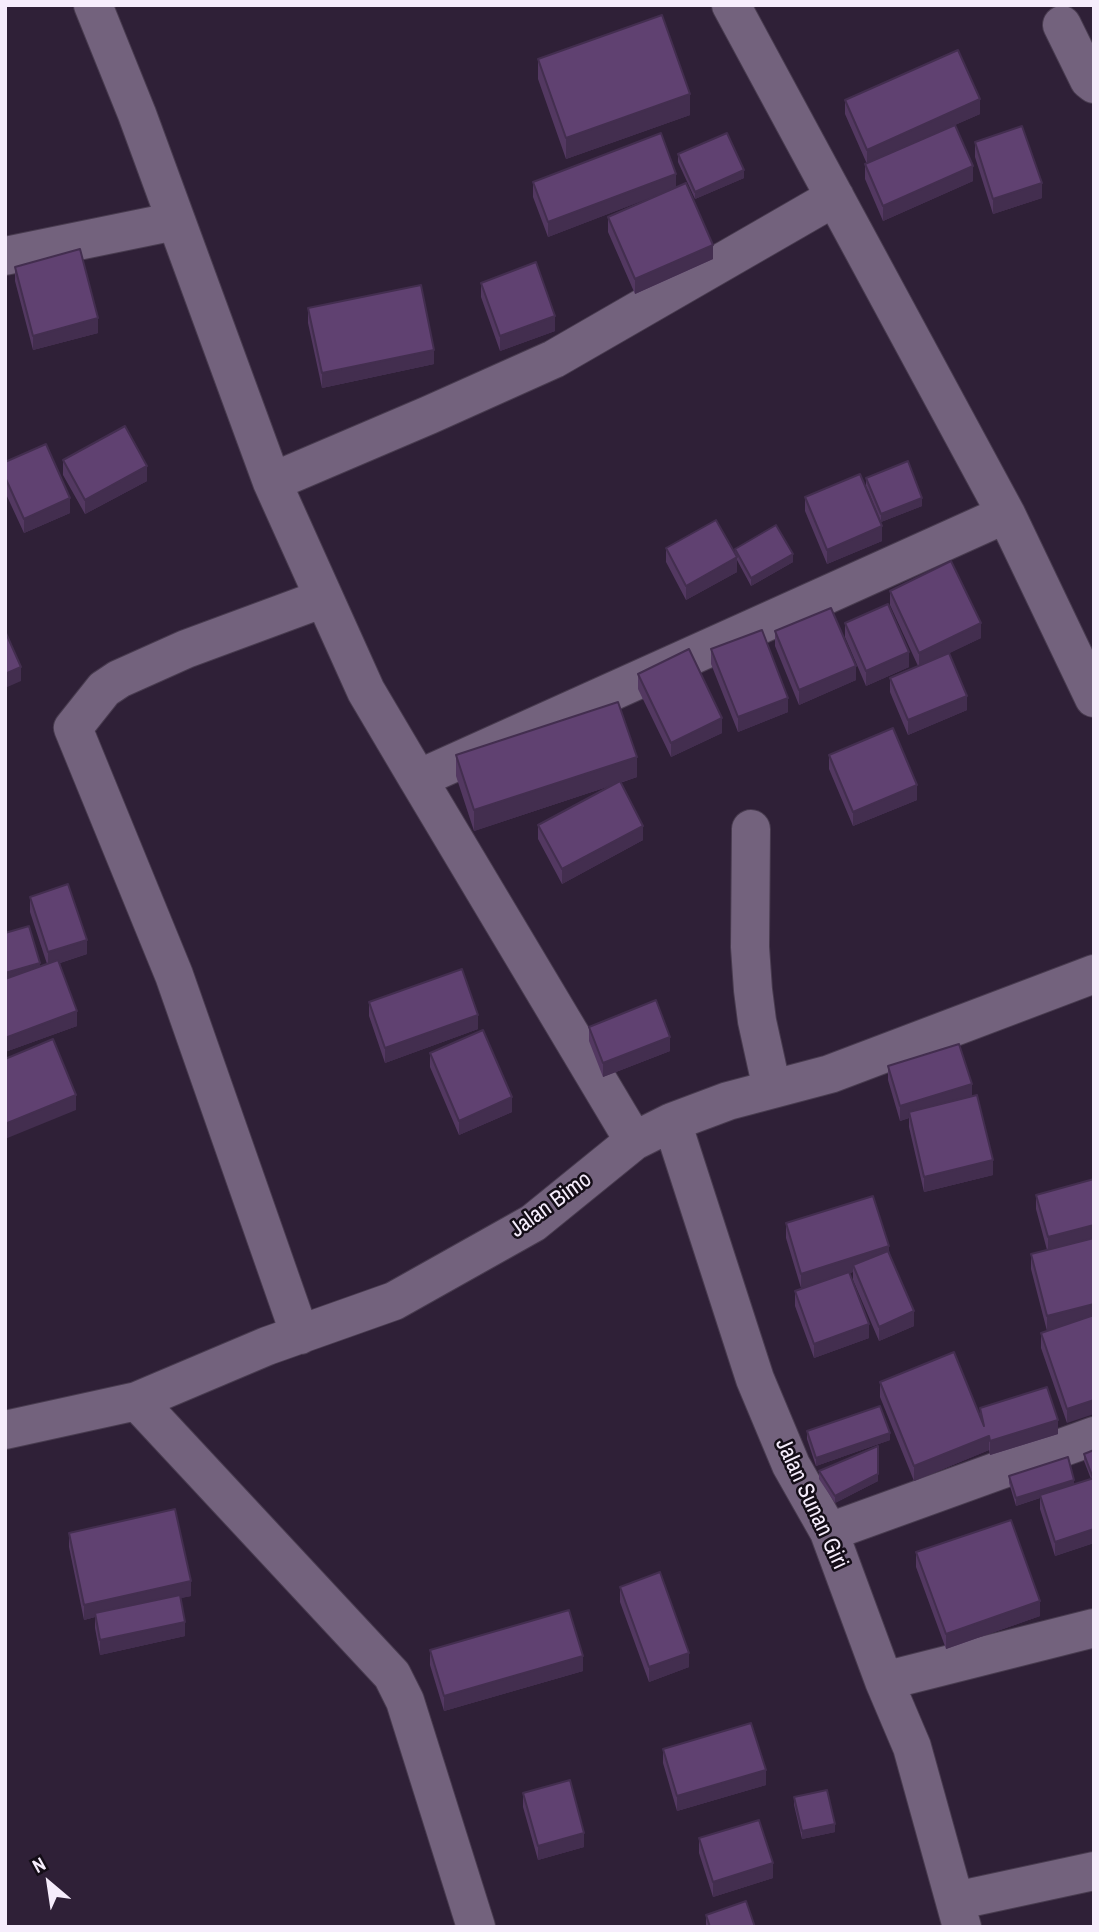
<!DOCTYPE html>
<html>
<head>
<meta charset="utf-8">
<style>
  body { margin:0 }
  #map { position:relative; width:1099px; height:1932px; overflow:hidden; background:#2f2037; font-family:"Archivo Narrow",sans-serif }
  canvas { display:block }
  .frame { position:absolute; inset:0; border:7px solid #f6edfc; pointer-events:none }
  .north { position:absolute; left:14px; top:1848px; width:70px; height:70px; -webkit-text-stroke:5px #140d17; paint-order:stroke; rotate:331deg; font-size:19px; font-weight:700; line-height:28px; text-align:center; color:#f6edfc }
  .north::after { content:''; display:block; margin:auto; width:24px; height:32px; background:#f6edfc; clip-path:polygon(50% 0,100% 100%,50% 72%,0 100%) }
</style>
</head>
<body>
<div id="map">
<canvas width="1099" height="1932"></canvas>
<div class="frame"></div>
<div class="north">N</div>
</div>
<script>
const context = document.querySelector('canvas').getContext('2d');
context.lineJoin = 'round';
function poly(rows) {
  const path = new Path2D();
  for (const r of rows) {
    path.moveTo(r[0], r[1]);
    for (let i = 2; i < r.length; i += 2) path.lineTo(r[i], r[i + 1]);
  }
  return path;
}
function strokePath(path, color, width, dash) {
  context.strokeStyle = color;
  context.lineWidth = width;
  context.lineCap = dash ? 'butt' : 'round';
  context.setLineDash(dash || []);
  context.stroke(path);
}
function paint(path, color) {
  context.fillStyle = color;
  context.fill(path, 'evenodd');
}
function label(font, color, halo, rows, align = 'center') {
  context.font = font + ' "Archivo Narrow",sans-serif';
  context.lineWidth = 5;
  context.setLineDash([]);
  context.textBaseline = 'middle';
  context.strokeStyle = halo;
  context.fillStyle = color;
  for (const [text, x, y, turn = 0] of rows) {
    context.save();
    context.translate(x, y);
    context.rotate((+turn || 0) * Math.PI / 180);
    context.textAlign = isNaN(turn) ? turn : align;
    if (halo) context.strokeText(text, 0, 0);
    context.fillText(text, 0, 0);
    context.restore();
  }
}
const street = poly([
  [93,5,137,114,272,482,366,691,418,779,1006,514,1094,698],
  [731,5,1006,514],
  [1062,25,1089,80,1094,84],
  [5,256,176,221],
  [272,482,429,415,554,359,835,197],
  [418,779,634,1141],
  [751,829,750,947,753,990,757,1021,772,1089],
  [672,1122,755,1379,791,1465,829,1532,884,1681,912,1747,962,1927],
  [300,1335,174,975,73,728,104,689,119,679,186,649,324,598],
  [137,1401,392,1675,405,1701,476,1927],
  [5,1430,137,1401,267,1346,394,1301,533,1223,634,1141,672,1122,728,1101,830,1074,1094,974],
  [829,1532,1094,1436],
  [884,1681,1094,1628],
  [955,1901,1094,1871]
]);
strokePath(street, '#483b4f', 40);
strokePath(street, '#73627d', 38);
paint(poly([
  [538,59,690,115,566,159,538,79],
  [845,100,980,114,934,134,973,181,883,221,865,179,865,164,867,164,845,114],
  [975,142,1042,198,993,214,975,157],
  [678,154,744,178,695,199,678,162],
  [533,182,676,188,713,259,635,294,608,232,608,217,670,190,548,237,533,197],
  [15,267,98,333,33,350,15,281],
  [481,283,555,331,500,351,481,297],
  [308,308,434,364,322,388,308,323],
  [63,460,147,481,85,514,63,475],
  [5,462,70,513,24,533,5,492],
  [866,478,922,506,881,522,866,486],
  [805,497,882,541,827,564,805,511],
  [666,548,735,554,735,549,793,562,751,586,737,560,737,572,686,600,666,562],
  [890,591,981,638,949,653,967,710,908,735,890,692,890,678,918,666,890,605],
  [845,623,909,667,866,686,845,637],
  [775,631,856,680,799,705,775,646],
  [711,649,788,712,738,732,711,664],
  [638,674,722,733,671,757,638,689],
  [456,755,637,777,620,783,643,840,562,884,538,839,538,825,610,786,474,831,456,776],
  [829,755,917,800,853,826,829,769],
  [30,897,87,954,60,963,77,1026,5,1052,5,933,40,966,47,964,30,912],
  [369,1002,478,1029,385,1063,369,1016],
  [589,1027,670,1051,603,1077,589,1041],
  [430,1053,512,1112,459,1135,430,1067],
  [888,1066,972,1096,993,1175,924,1192,909,1127,909,1118,900,1121,888,1080],
  [1094,1179,1067,1423,1041,1348,1041,1333,1047,1331,1031,1269,1031,1254,1047,1250,1036,1209,1036,1195],
  [786,1223,889,1251,914,1326,879,1341,853,1280,853,1272,850,1273,869,1338,814,1358,795,1306,795,1291,823,1281,801,1288,786,1238],
  [880,1382,980,1415,980,1408,1058,1434,990,1455,989,1450,914,1481,880,1397],
  [807,1431,890,1440,816,1466,807,1439],
  [1094,1450,1094,1543,1055,1556,1040,1509,1040,1498,1016,1506,1009,1483,1009,1476,1074,1484,1091,1479,1084,1461,1084,1454],
  [819,1471,878,1481,835,1503,819,1479],
  [69,1533,191,1596,180,1598,185,1636,100,1655,95,1628,95,1617,84,1620,69,1547],
  [916,1552,1040,1616,946,1649,916,1567],
  [620,1587,689,1667,649,1682,620,1602],
  [430,1650,583,1671,444,1711,430,1665],
  [663,1749,766,1785,677,1811,663,1763],
  [523,1793,584,1847,538,1860,523,1807],
  [794,1797,835,1832,802,1839,794,1805],
  [699,1838,773,1878,713,1897,699,1853],
  [706,1915,755,1927,706,1927]
]), '#533861');
paint(poly([
  [690,94,690,115,566,159,566,138],
  [980,99,980,114,867,164,867,150],
  [973,166,973,181,883,221,883,206],
  [744,170,744,178,695,199,695,192],
  [676,174,676,188,548,237,548,222],
  [1042,183,1042,198,993,214,993,199],
  [713,245,713,259,635,294,635,279],
  [555,316,555,331,500,351,500,336],
  [98,318,98,333,33,350,33,336],
  [434,350,434,364,322,388,322,373],
  [147,466,147,481,85,514,85,500],
  [70,498,70,513,24,533,24,519],
  [922,498,922,506,881,522,881,514],
  [882,526,882,541,827,564,827,550],
  [793,554,793,562,751,586,751,578],
  [737,557,737,572,686,600,686,586],
  [981,623,981,638,919,668,919,653],
  [909,652,909,667,866,686,866,671],
  [856,666,856,680,799,705,799,690],
  [21,667,21,681,5,688,5,674],
  [967,696,967,710,908,735,908,720],
  [788,698,788,712,738,732,738,717],
  [722,718,722,733,671,757,671,743],
  [637,757,637,777,474,831,474,810],
  [917,785,917,800,853,826,853,812],
  [643,826,643,840,562,884,562,869],
  [87,940,87,954,48,967,48,952],
  [40,963,40,970,5,981,5,973],
  [77,1011,77,1026,5,1052,5,1038],
  [478,1015,478,1029,385,1063,385,1048],
  [670,1037,670,1051,603,1077,603,1063],
  [972,1084,972,1098,909,1112,909,1118,900,1121,900,1106],
  [76,1095,76,1110,5,1139,5,1124],
  [512,1097,512,1112,459,1135,459,1121],
  [993,1160,993,1175,924,1192,924,1177],
  [1094,1225,1094,1239,1048,1252,1048,1237],
  [889,1246,889,1261,853,1265,853,1272,801,1288,801,1274],
  [1094,1304,1094,1319,1047,1331,1047,1316],
  [914,1311,914,1326,879,1341,879,1327],
  [869,1324,869,1338,814,1358,814,1344],
  [1094,1400,1094,1414,1067,1423,1067,1409],
  [1058,1420,1058,1434,990,1455,990,1441],
  [890,1433,890,1440,816,1466,816,1458],
  [989,1436,989,1450,914,1481,914,1466],
  [878,1474,878,1481,835,1503,835,1496],
  [1074,1480,1074,1487,1040,1495,1040,1498,1016,1506,1016,1498],
  [1094,1529,1094,1543,1055,1556,1055,1542],
  [191,1581,191,1596,96,1617,95,1613,95,1617,84,1620,84,1605],
  [1040,1601,1040,1616,946,1649,946,1634],
  [185,1622,185,1636,100,1655,100,1640],
  [689,1653,689,1667,649,1682,649,1667],
  [583,1656,583,1671,444,1711,444,1696],
  [766,1770,766,1785,677,1811,677,1796],
  [835,1824,835,1832,802,1839,802,1831],
  [584,1833,584,1847,538,1860,538,1846],
  [773,1863,773,1878,713,1897,713,1882]
]), '#432e4f');
const building = poly([
  [662,15,690,94,566,138,538,59,662,15],
  [958,50,980,99,867,150,845,100,958,50],
  [955,125,973,166,883,206,865,164,955,125],
  [1022,126,1042,183,993,199,975,142,1022,126],
  [661,133,676,174,548,222,533,182,661,133],
  [727,133,744,170,695,192,678,154,727,133],
  [686,183,713,245,635,279,608,217,686,183],
  [80,249,98,318,33,336,15,267,80,249],
  [536,262,555,316,500,336,481,283,536,262],
  [421,285,434,350,322,373,308,308,421,285],
  [125,426,147,466,85,500,63,460,125,426],
  [46,444,70,498,24,519,5,477,5,462,46,444],
  [908,461,922,498,881,514,866,478,908,461],
  [860,474,882,526,827,550,805,497,860,474],
  [716,520,737,557,686,586,666,548,716,520],
  [776,525,793,554,751,578,735,549,776,525],
  [951,561,981,623,919,653,890,591,951,561],
  [888,604,909,652,866,671,845,623,888,604],
  [831,608,856,666,799,690,775,631,831,608],
  [762,630,788,698,738,717,711,649,762,630],
  [5,631,21,667,5,674,5,631],
  [689,649,722,718,671,743,638,674,689,649],
  [949,653,967,696,908,720,890,678,949,653],
  [618,702,637,757,474,810,456,755,618,702],
  [893,728,917,785,853,812,829,755,893,728],
  [620,781,643,826,562,869,538,825,620,781],
  [68,884,87,940,48,952,30,897,68,884],
  [29,926,40,963,5,973,5,933,29,926],
  [58,960,77,1011,5,1038,5,979,58,960],
  [462,969,478,1015,385,1048,369,1002,462,969],
  [656,1000,670,1037,603,1063,589,1027,656,1000],
  [483,1030,512,1097,459,1121,430,1053,483,1030],
  [53,1039,76,1095,5,1124,5,1059,53,1039],
  [959,1044,972,1084,900,1106,888,1066,959,1044],
  [977,1095,993,1160,924,1177,909,1112,977,1095],
  [1094,1179,1094,1225,1048,1237,1036,1195,1094,1179],
  [873,1196,889,1246,801,1274,786,1223,873,1196],
  [1094,1238,1094,1304,1047,1316,1031,1254,1094,1238],
  [888,1251,914,1311,879,1327,853,1265,888,1251],
  [849,1272,869,1324,814,1344,795,1291,849,1272],
  [1094,1315,1094,1400,1067,1409,1041,1333,1094,1315],
  [954,1352,984,1426,980,1408,1047,1387,1058,1420,990,1441,989,1436,914,1466,880,1382,954,1352],
  [880,1406,890,1433,816,1458,807,1431,880,1406],
  [878,1446,878,1474,835,1496,819,1471,878,1446],
  [1094,1450,1094,1478,1093,1478,1084,1454,1094,1450],
  [1068,1457,1074,1480,1016,1498,1009,1476,1068,1457],
  [1094,1478,1094,1529,1055,1542,1040,1495,1094,1478],
  [175,1509,191,1581,84,1605,69,1533,175,1509],
  [1011,1520,1040,1601,946,1634,916,1552,1011,1520],
  [660,1572,689,1653,649,1667,620,1587,660,1572],
  [180,1595,185,1622,100,1640,95,1613,180,1595],
  [569,1610,583,1656,444,1696,430,1650,569,1610],
  [751,1723,766,1770,677,1796,663,1749,751,1723],
  [570,1780,584,1833,538,1846,523,1793,570,1780],
  [827,1790,835,1824,802,1831,794,1797,827,1790],
  [759,1820,773,1863,713,1882,699,1838,759,1820],
  [746,1901,755,1927,710,1927,706,1915,746,1901]
]);
paint(building, '#604171');
strokePath(building, '#432e4f', 2);
label('23px', '#f6edfc', '#140d17', [
  ["Jalan Bimo",551,1205,-36],
  ["Jalan Sunan Giri",811,1504,65]
]);
</script>
</body>
</html>
